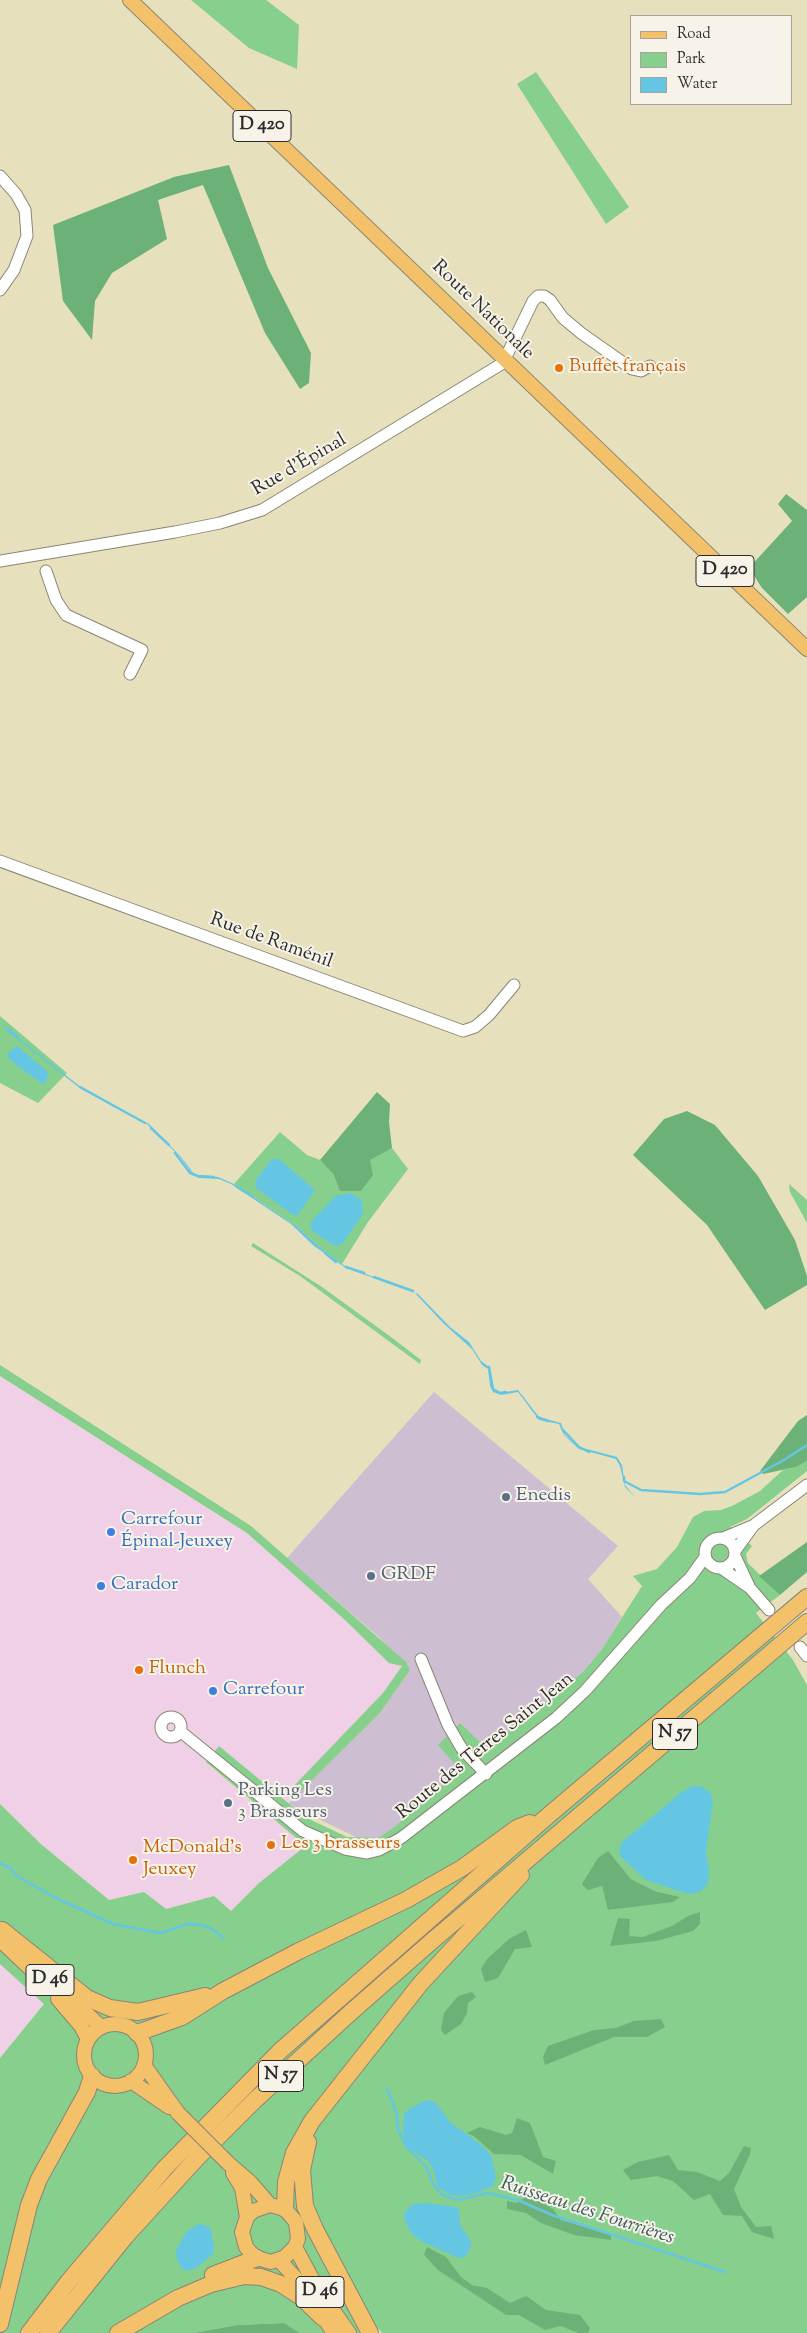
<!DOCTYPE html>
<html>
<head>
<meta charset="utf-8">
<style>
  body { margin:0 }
  #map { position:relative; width:807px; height:2333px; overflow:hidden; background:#e7e0bd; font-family:"Sorts Mill Goudy",serif }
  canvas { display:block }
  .legend { position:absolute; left:630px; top:15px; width:162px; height:90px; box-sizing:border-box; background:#f7f3e8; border:1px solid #a5a39c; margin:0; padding:6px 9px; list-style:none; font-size:15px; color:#2b2b2b }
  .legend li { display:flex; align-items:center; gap:10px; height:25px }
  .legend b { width:25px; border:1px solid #a5a39c }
</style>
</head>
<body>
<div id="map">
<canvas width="807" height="2333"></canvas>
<ul class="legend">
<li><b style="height:6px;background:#f4c16b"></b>Road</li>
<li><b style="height:14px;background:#86cf8c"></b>Park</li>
<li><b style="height:14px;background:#65c6e3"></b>Water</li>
</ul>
</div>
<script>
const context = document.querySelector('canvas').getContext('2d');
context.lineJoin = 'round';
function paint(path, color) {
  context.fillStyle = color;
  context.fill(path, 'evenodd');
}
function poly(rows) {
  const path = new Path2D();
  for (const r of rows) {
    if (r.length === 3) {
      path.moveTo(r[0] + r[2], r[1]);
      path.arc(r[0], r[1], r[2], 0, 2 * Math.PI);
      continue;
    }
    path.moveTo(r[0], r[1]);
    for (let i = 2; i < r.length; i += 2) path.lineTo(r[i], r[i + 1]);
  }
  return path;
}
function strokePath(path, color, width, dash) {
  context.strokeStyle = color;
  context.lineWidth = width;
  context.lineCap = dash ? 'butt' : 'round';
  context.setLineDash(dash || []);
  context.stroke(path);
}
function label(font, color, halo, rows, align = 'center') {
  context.font = font + ' "Sorts Mill Goudy",serif';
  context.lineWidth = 4;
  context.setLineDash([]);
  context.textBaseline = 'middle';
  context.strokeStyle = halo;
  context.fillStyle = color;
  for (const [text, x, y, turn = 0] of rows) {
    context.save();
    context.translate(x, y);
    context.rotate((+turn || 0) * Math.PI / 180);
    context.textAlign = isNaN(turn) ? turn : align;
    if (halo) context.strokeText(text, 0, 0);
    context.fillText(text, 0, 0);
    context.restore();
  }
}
paint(poly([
  [0,1376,247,1533,345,1620,389,1663,402,1666,383,1693,290,1791,294,1798,288,1804,219,1747,206,1763,295,1837,309,1844,259,1883,231,1911,214,1896,166,1909,144,1892,109,1900,42,1845,0,1804],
  [0,1964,44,2004,0,2058]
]), '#efd0e6');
paint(poly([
  [434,1392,618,1546,588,1579,622,1617,602,1649,583,1672,546,1703,461,1770,394,1827,378,1838,364,1841,288,1804,380,1713,410,1670,380,1638,287,1558]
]), '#cdbed2');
paint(poly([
  [191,0,266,0,299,25,297,69,249,48],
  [536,72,629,207,606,224,517,84],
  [0,1016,67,1073,38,1103,0,1083],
  [280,1132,307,1155,320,1160,334,1175,392,1148,408,1169,368,1222,342,1264,319,1247,299,1228,234,1184],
  [789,1184,807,1200,807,1223,790,1192],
  [253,1243,322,1287,391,1337,421,1360,420,1364,300,1276,251,1246],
  [0,1365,251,1526,406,1662,410,1670,380,1713,294,1798,289,1791,383,1693,402,1666,389,1663,345,1620,247,1533,0,1376],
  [807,1461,807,1471,747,1519,730,1527,752,1546,746,1554,748,1563,780,1595,756,1613,793,1660,807,1685,807,2333,382,2333,379,2329,369,2333,300,2333,284,2323,237,2325,193,2333,0,2333,0,2058,44,2004,0,1964,0,1804,42,1845,109,1900,144,1892,166,1909,214,1896,231,1911,259,1883,308,1844,295,1837,206,1762,219,1746,305,1817,347,1837,378,1838,394,1827,460,1770,438,1745,460,1723,487,1749,583,1672,602,1649,642,1586,633,1576,657,1569,677,1547,693,1517,704,1511,721,1510,732,1506,760,1491,783,1470,796,1467],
  [608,1852,631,1879,655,1891,679,1897,609,1910,602,1886]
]), '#86cf8c');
paint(poly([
  [229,165,268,268,311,353,309,383,300,389,265,333,203,185,158,200,167,239,112,273,95,301,92,340,63,301,53,225,174,177],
  [786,494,807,510,807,597,788,614,762,588,749,568,792,521,778,504],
  [377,1092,390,1104,389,1122,392,1148,370,1160,373,1175,361,1191,340,1191,334,1175,320,1160],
  [687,1111,715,1125,758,1176,795,1240,807,1276,807,1285,765,1310,707,1225,633,1155,664,1119],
  [807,1415,807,1461,796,1467,763,1474,760,1471,798,1421],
  [807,1542,807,1572,780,1595,759,1576],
  [608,1851,631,1879,655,1891,680,1897,673,1902,608,1910,602,1886,588,1890,582,1884,598,1858],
  [700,1912,700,1924,693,1931,656,1941,610,1946,618,1918,630,1919,629,1936,643,1937,672,1926,688,1916],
  [526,1930,532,1947,515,1949,498,1978,485,1982,481,1969,487,1959,509,1939],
  [472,1992,476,1997,468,2003,467,2013,461,2024,445,2035,441,2030,444,2013,458,1996],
  [661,2019,665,2027,647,2037,614,2037,545,2065,543,2057,548,2046,594,2030,616,2028,634,2021],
  [517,2118,530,2123,543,2157,556,2161,553,2174,521,2155,494,2154,475,2137,467,2133,480,2127,506,2135,512,2133],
  [744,2146,751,2148,750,2154,734,2189,741,2207,756,2227,771,2226,774,2239,752,2232,742,2216,723,2215,710,2194,694,2200,673,2181,657,2176,631,2180,623,2170,638,2162,669,2155,678,2170,697,2172,720,2181,729,2173],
  [528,2195,553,2209,561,2220,611,2235,611,2240,574,2235,541,2223,526,2213,507,2209,507,2201,517,2203],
  [427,2247,446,2257,461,2277,472,2285,487,2288,510,2303,526,2296,546,2310,580,2315,590,2328,588,2333,578,2333,561,2326,545,2330,519,2315,506,2315,438,2270,424,2255],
  [284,2323,300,2333,193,2333,237,2325]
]), '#6cb278');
paint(poly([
  [0,1019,8,1030,82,1088,149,1124,182,1158,194,1174,198,1176,218,1177,234,1184,299,1228,319,1247,345,1266,418,1294,450,1327,469,1342,481,1361,489,1367,492,1386,495,1391,500,1393,518,1390,539,1417,561,1423,565,1435,579,1447,617,1457,622,1465,625,1485,635,1497,625,1487,620,1466,616,1459,579,1449,564,1435,559,1424,539,1420,518,1392,501,1395,493,1392,490,1386,488,1369,482,1365,472,1349,443,1323,415,1293,346,1268,314,1246,291,1224,231,1184,219,1179,199,1178,193,1175,181,1158,147,1124,81,1089,7,1031],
  [17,1046,49,1073,44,1085,15,1064,8,1057,8,1053],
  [278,1158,315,1190,298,1215,293,1215,255,1187,256,1180,271,1160],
  [351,1193,362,1201,363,1214,342,1244,335,1246,312,1231,310,1223,335,1196],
  [693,1786,702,1787,710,1792,713,1801,706,1852,709,1870,708,1884,700,1892,688,1894,646,1880,621,1857,619,1850,622,1842,683,1791],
  [426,2100,435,2102,450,2122,480,2144,491,2155,496,2177,493,2186,476,2193,461,2196,451,2195,438,2187,433,2169,427,2160,406,2146,403,2133,404,2114,409,2109],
  [426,2203,456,2207,459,2210,460,2225,471,2241,471,2246,466,2256,462,2258,456,2257,421,2241,412,2234,405,2221,404,2213,413,2204],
  [199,2224,210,2227,214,2246,213,2254,196,2268,187,2271,182,2269,177,2260,176,2250,187,2231]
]), '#65c6e3');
strokePath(poly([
  [8,1029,17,1036],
  [80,1087,145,1123],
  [151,1128,169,1145],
  [175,1153,190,1173,198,1176,214,1177],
  [237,1187,252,1196],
  [325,1253,336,1262],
  [346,1267,364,1273],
  [374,1277,413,1291],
  [489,1367,493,1389,500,1393,506,1392],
  [537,1417,548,1421],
  [563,1430,579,1447,589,1452],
  [624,1477,624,1481,641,1490,700,1494,725,1492,784,1460,807,1445],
  [0,1863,10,1868,17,1876,58,1899,113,1924,160,1933,188,1924,202,1925,212,1929,224,1938],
  [387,2088,397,2115,398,2130,406,2146,427,2168,432,2182,441,2194,457,2200,488,2193,518,2200,552,2215,725,2272]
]), '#65c6e3', 2.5);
const minor = poly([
  [0,176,16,194,25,210,27,236,14,270,0,290],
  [0,561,175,532,220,523,262,510,503,363,533,301,538,296,544,296,550,300,563,318,581,333,632,369,641,371,650,366],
  [46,571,56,600,66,615,142,650,130,674],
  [0,861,463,1031,475,1027,489,1015,514,985],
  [720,1553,15],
  [723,1538,752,1526],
  [735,1551,754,1525,807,1485],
  [735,1556,749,1586],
  [721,1568,750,1588,769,1610],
  [800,1647,807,1656],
  [421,1659,448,1725,462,1749,486,1774],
  [171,1727,10],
  [180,1731,303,1831,345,1849,367,1853,379,1850,401,1838,556,1718,585,1691,661,1605,690,1578,705,1557]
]);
const major = poly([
  [130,0,807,649],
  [0,1940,34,1972],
  [30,1960,101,2027],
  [58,1999,81,2026,88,2039],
  [115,2055,31],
  [144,2065,178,2113],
  [131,2081,169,2107],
  [228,2163,250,2182,270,2205,285,2209,296,2222,298,2239,295,2247,285,2257,271,2262,257,2258,251,2253,246,2247,242,2232,247,2217,253,2211,270,2205],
  [233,2173,242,2188,247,2217],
  [295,2247,316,2286,349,2333],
  [279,2260,302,2285,334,2333]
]);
const highway = poly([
  [2,1930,87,1998,110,2008,138,2012,205,1996],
  [137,2033,182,2017,223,1991,299,1951,406,1900,462,1868,517,1828,530,1823],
  [308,2142,302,2170,305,2206,315,2229,370,2333],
  [285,2209,286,2182,294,2153,312,2121,421,1983,521,1875],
  [213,2275,257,2258],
  [0,2324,29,2205,39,2179,87,2092,92,2076],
  [29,2333,68,2282,164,2169,280,2051,550,1814,807,1597],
  [48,2333,125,2237,197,2158,255,2100,350,2013,432,1941,807,1622],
  [118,2333,178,2298,211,2284,244,2276,261,2277,281,2284,301,2297,323,2318]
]);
strokePath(minor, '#898674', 13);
strokePath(major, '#898674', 16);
strokePath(highway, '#898674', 18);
strokePath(minor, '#fff', 11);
strokePath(major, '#f4c16b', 14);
strokePath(highway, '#f4c16b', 16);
const majorBridge = poly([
  [178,2113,228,2163]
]);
strokePath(majorBridge, '#898674', 16, []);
strokePath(majorBridge, '#f4c16b', 14);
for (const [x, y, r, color] of [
  [559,368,5,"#e8710a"],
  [506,1497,5,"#5c6f8a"],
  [111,1532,5,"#3f7fe0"],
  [371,1576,5,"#5c6f8a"],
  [101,1586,5,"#3f7fe0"],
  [139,1670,5,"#e8710a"],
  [213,1691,5,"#3f7fe0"],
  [228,1803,5,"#5c6f8a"],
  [271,1845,5,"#e8710a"],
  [133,1860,5,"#e8710a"]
]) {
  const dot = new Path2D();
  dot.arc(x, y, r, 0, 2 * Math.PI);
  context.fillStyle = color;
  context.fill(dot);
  strokePath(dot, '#f7f3e8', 2);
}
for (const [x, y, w] of [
  [262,126,58],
  [725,571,58],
  [675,1734,45],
  [50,1980,48],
  [281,2076,45],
  [320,2292,48]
]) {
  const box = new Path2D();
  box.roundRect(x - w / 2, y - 15.5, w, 31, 4);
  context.fillStyle = '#f7f3e8';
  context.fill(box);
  strokePath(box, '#2b2b2b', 1);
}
label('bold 18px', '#2b2b2b', null, [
  ["D 420",262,126],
  ["D 420",725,571],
  ["N 57",675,1734],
  ["D 46",50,1980],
  ["N 57",281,2076],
  ["D 46",320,2292]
]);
label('19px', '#2b2b2b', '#f7f3e8', [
  ["Route Nationale",482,311,44],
  ["Rue d’Épinal",300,466,-30],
  ["Rue de Raménil",271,942,20],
  ["Route des Terres Saint Jean",486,1747,-39]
]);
label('19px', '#c56008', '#f7f3e8', [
  ["Buffet français",569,368],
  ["Flunch",149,1670],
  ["Les 3 brasseurs",281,1845],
  ["McDonald's",143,1849],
  ["Jeuxey",143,1871]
], 'left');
label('19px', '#4e5e75', '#f7f3e8', [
  ["Enedis",516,1497],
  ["GRDF",381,1576],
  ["Parking Les",238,1792],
  ["3 Brasseurs",238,1814]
], 'left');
label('19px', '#366cbe', '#f7f3e8', [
  ["Carrefour",121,1521],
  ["Épinal-Jeuxey",121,1543],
  ["Carador",111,1586],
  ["Carrefour",223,1691]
], 'left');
label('italic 20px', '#3c5a62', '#f7f3e8', [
  ["Ruisseau des Fourrières",587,2212,18]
]);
</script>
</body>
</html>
